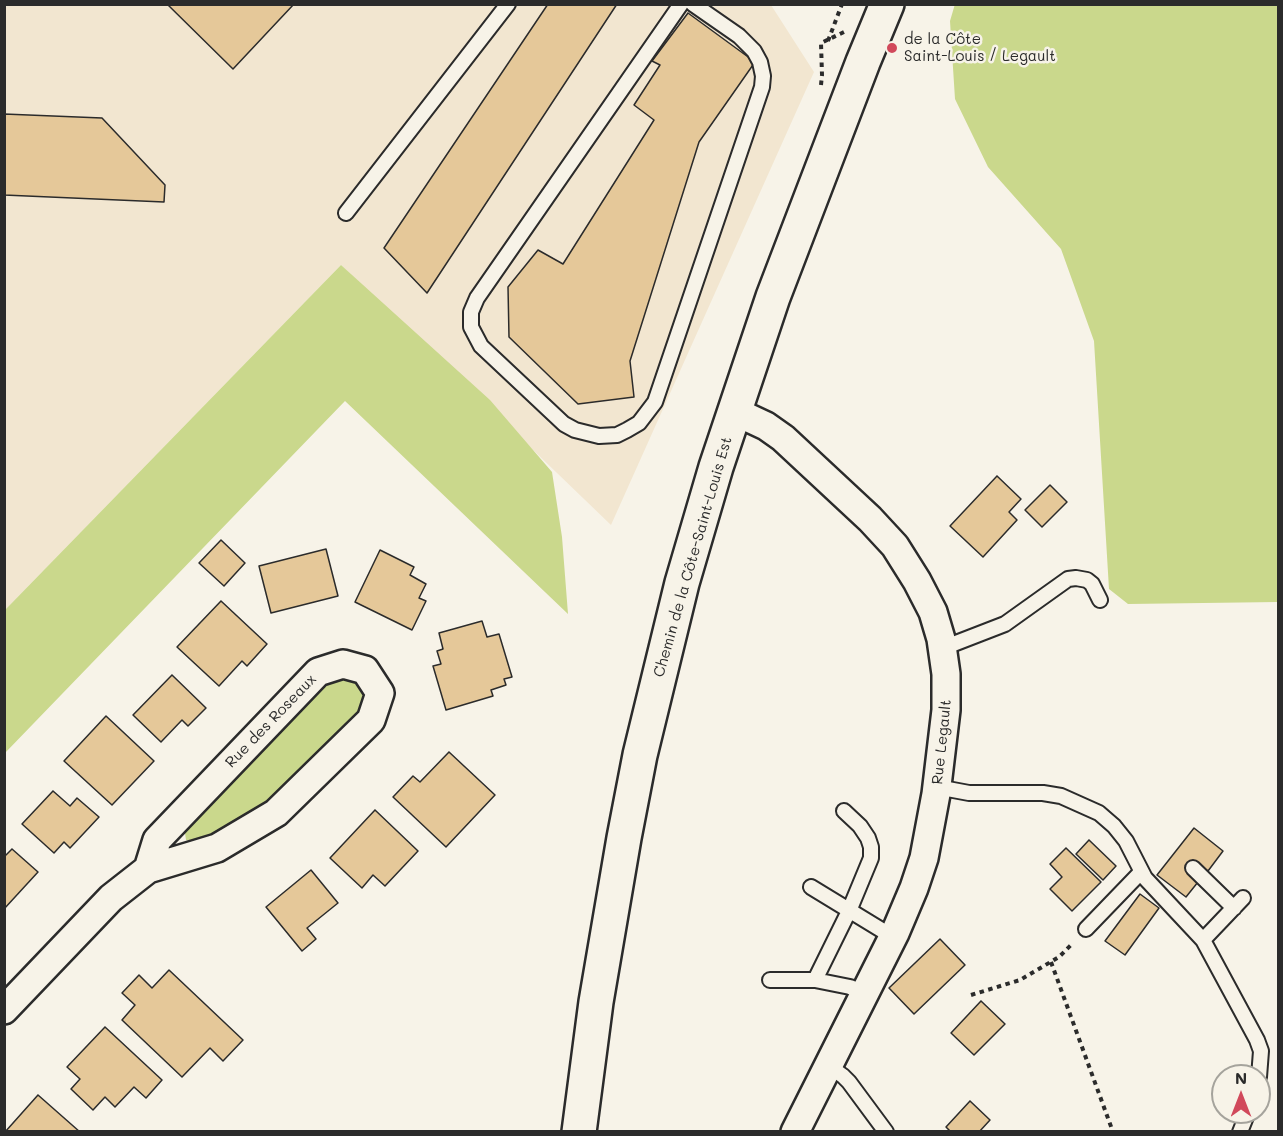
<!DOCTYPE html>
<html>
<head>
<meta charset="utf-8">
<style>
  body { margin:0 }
  #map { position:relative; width:1283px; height:1136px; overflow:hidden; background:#f7f3e8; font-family:Mali,sans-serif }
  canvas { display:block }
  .frame { position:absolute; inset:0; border:6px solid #2b2b2b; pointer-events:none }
  .north { position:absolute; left:1211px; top:1064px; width:60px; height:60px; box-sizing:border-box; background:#f7f3e8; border:2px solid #a5a39c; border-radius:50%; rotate:0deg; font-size:16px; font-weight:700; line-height:24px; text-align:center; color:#2b2b2b }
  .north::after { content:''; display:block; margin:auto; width:21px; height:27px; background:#d1495b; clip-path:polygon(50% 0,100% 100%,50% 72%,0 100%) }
</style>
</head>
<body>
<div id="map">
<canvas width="1283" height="1136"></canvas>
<div class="frame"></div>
<div class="north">N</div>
</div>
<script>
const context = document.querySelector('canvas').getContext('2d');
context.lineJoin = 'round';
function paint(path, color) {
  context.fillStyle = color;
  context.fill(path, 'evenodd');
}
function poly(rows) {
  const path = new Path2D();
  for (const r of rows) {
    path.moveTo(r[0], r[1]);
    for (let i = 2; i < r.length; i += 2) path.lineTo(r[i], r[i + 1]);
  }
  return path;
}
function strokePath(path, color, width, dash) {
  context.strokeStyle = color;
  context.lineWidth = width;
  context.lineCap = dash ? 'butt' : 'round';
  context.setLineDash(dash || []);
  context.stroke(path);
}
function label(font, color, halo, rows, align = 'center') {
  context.font = font + ' Mali,sans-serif';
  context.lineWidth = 5;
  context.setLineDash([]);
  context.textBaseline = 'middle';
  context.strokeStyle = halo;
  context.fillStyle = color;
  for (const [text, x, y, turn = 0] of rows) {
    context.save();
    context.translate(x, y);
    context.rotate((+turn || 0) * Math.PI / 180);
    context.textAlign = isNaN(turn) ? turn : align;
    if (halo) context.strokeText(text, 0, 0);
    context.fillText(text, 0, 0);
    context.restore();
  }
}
paint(poly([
  [5,5,771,5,814,72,611,525,341,265,5,610]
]), '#f2e6d0');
paint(poly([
  [955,4,1278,5,1278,602,1128,604,1109,589,1094,341,1061,249,988,167,955,99,950,21],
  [341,265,490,400,552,472,562,537,568,614,345,401,5,753,5,610],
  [346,676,357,680,365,689,366,702,358,717,271,800,229,826,193,842,186,840,185,833,191,823,327,684]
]), '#cad88c');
const building = poly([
  [167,4,294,4,233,69,167,4],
  [548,4,617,4,427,293,384,248,548,4],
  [688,13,755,62,699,142,630,361,634,397,578,404,509,337,508,287,538,250,563,264,654,120,634,105,660,65,652,61,688,13],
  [4,114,102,118,165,185,164,202,4,195,4,114],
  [997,476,1021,499,1009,512,1017,520,983,557,950,526,997,476],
  [1050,485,1067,502,1042,527,1025,510,1050,485],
  [221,540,245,563,224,586,199,563,221,540],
  [326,549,338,596,271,613,259,566,326,549],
  [380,550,414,567,410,575,426,584,419,598,426,601,412,630,355,602,380,550],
  [221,601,267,644,247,666,242,661,219,686,177,647,221,601],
  [482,621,487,637,499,634,512,677,504,679,506,685,491,690,493,696,446,710,433,666,441,664,437,651,443,649,439,633,482,621],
  [172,675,206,708,188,726,182,720,161,742,133,715,172,675],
  [106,716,154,761,112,805,64,761,106,716],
  [449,752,495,795,446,847,393,797,413,776,420,782,449,752],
  [53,791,70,806,77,798,99,817,70,848,64,842,54,853,22,824,53,791],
  [375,810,418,851,385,886,373,875,362,888,330,858,375,810],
  [1194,828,1223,851,1208,871,1197,863,1188,874,1198,882,1186,897,1157,875,1194,828],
  [1089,840,1116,866,1103,880,1076,854,1089,840],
  [1066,848,1101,882,1072,911,1050,889,1062,877,1050,864,1066,848],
  [12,849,38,872,4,909,4,854,6,855,12,849],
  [311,870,338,903,307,928,316,939,302,951,266,907,311,870],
  [1140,894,1159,908,1125,955,1105,941,1140,894],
  [940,939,965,965,914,1014,889,988,940,939],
  [169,970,243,1040,223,1061,210,1048,182,1077,122,1020,135,1005,122,993,139,975,152,988,169,970],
  [981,1001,1005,1024,974,1055,951,1033,981,1001],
  [105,1027,162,1080,146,1098,134,1087,115,1107,105,1097,93,1110,71,1089,80,1079,67,1067,105,1027],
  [38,1095,80,1132,5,1132,38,1095],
  [970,1101,990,1120,979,1132,951,1132,946,1127,970,1101]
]);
paint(building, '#e5c899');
strokePath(building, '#2b2b2b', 1.5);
const lane = poly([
  [681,4,477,298,471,312,471,327,481,346,564,424,575,430,599,436,617,435,627,430,639,423,655,402,762,87,763,76,760,62,754,51,739,36,693,4],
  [346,213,508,4],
  [943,648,1005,624,1068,579,1076,578,1087,580,1092,584,1100,600],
  [937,787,969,793,1043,793,1061,796,1099,813,1114,826,1126,841,1145,878,1203,940,1243,898],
  [1193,868,1234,908],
  [811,887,893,937],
  [1086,929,1141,872],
  [1203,940,1257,1040,1261,1051,1259,1077],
  [770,980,815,980,850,987,864,993],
  [815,980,849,911,871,858,871,847,868,838,860,826,844,811],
  [829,1066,843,1076,849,1082,886,1132],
  [1240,1132,1248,1112]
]);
const street = poly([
  [734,411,766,426,783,438,870,519,895,546,917,581,933,612,941,639,946,674,946,710,936,794,924,858,914,888,895,933,795,1132],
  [4,1010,111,898,148,869,217,848,276,813,371,720,380,693,365,670,343,664,318,672,157,840,148,869]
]);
const secondary = poly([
  [579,1132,596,1002,624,838,640,755,682,583,716,467,773,297,863,62,887,4]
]);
strokePath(lane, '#2b2b2b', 18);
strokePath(street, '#2b2b2b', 32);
strokePath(secondary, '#2b2b2b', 38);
strokePath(poly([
  [828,41,842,4],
  [821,85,822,75,821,43,844,32],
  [1051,962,1113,1132],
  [971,995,1020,980,1059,957,1073,943]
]), '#2b2b2b', 4, [4.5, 4.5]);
strokePath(lane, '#f7f3e8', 14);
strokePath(street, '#f7f3e8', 27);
strokePath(secondary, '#f7f3e8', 33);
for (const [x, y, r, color] of [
  [892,48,6,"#d1495b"]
]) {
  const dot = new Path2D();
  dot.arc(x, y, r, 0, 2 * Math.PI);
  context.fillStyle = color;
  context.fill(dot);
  strokePath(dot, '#f7f3e8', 2);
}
label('15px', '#2b2b2b', '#f7f3e8', [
  ["de la Côte",904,39],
  ["Saint-Louis / Legault",904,56]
], 'left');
label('15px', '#2b2b2b', '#f7f3e8', [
  ["Chemin de la Côte-Saint-Louis Est",693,557,-74],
  ["Rue des Roseaux",271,721,-46],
  ["Rue Legault",942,742,-84]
]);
</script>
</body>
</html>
